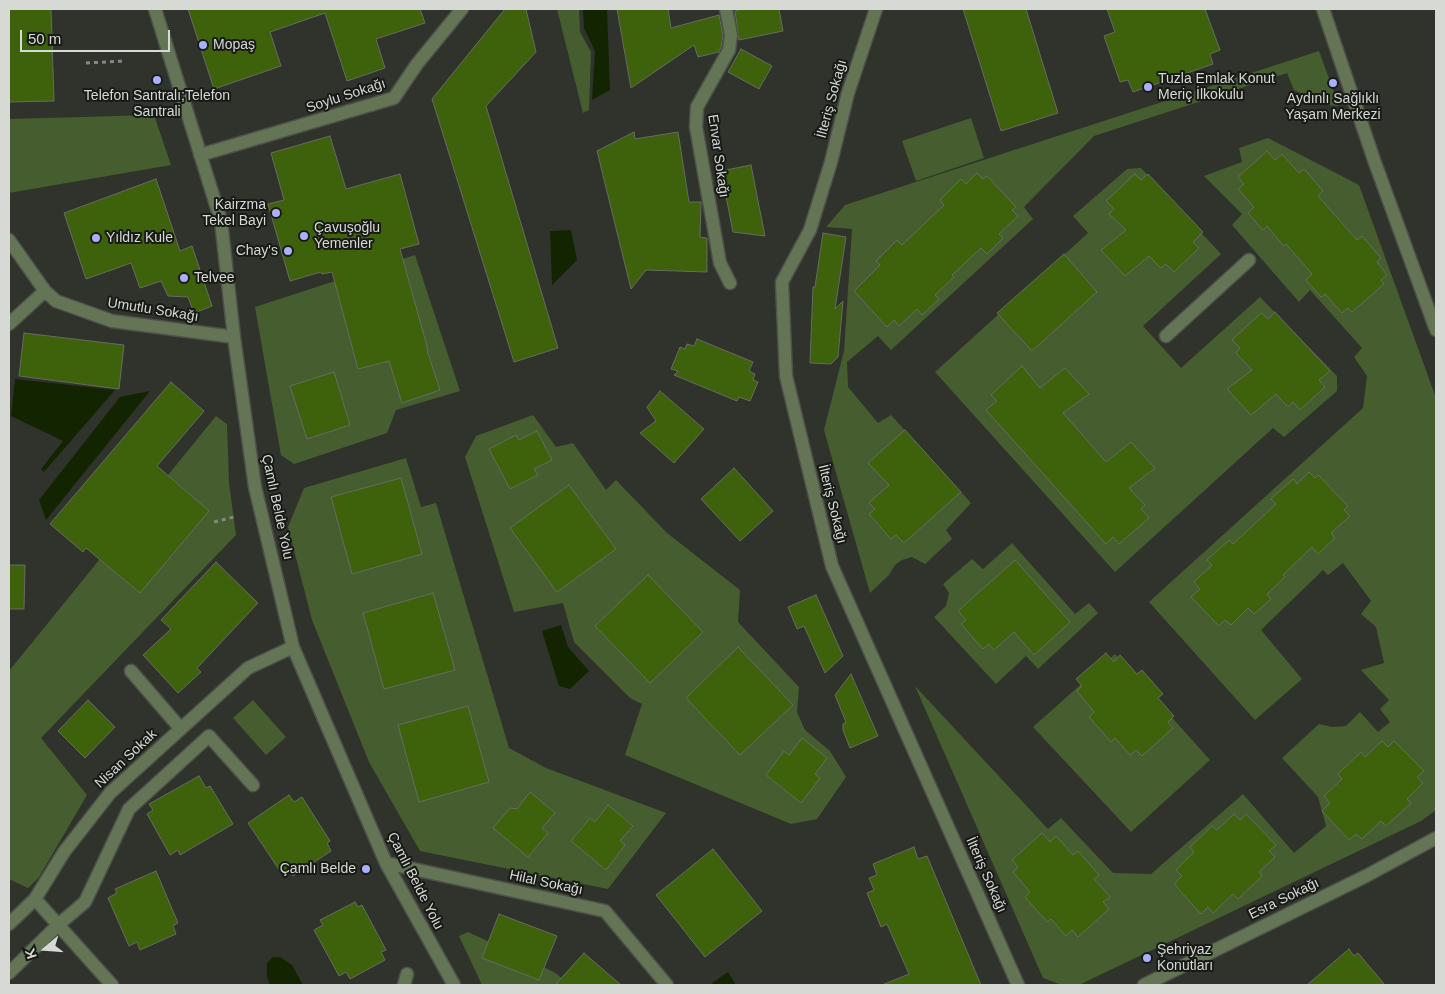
<!DOCTYPE html>
<html>
<head>
<meta charset="utf-8">
<style>
  body { margin:0 }
  #map { position:relative; width:1445px; height:994px; overflow:hidden; background:#2f332b; font-family:Arial,sans-serif }
  canvas { display:block }
  .frame { position:absolute; inset:0; border:10px solid #d6d9d4; pointer-events:none }
  .north { position:absolute; left:20px; top:924px; width:50px; height:50px; -webkit-text-stroke:4px #181a16; paint-order:stroke; rotate:252deg; font-size:14px; font-weight:700; line-height:20px; text-align:center; color:#d6d9d4 }
  .north::after { content:''; display:block; margin:auto; width:18px; height:22px; background:#d6d9d4; clip-path:polygon(50% 0,100% 100%,50% 72%,0 100%) }
  .scale { position:absolute; left:20px; top:30px; width:150px; height:22px; box-sizing:border-box; border:2px solid #d6d9d4; border-top:0; padding-left:6px; font-size:15px; line-height:18px; white-space:nowrap; color:#d6d9d4; -webkit-text-stroke:4px #181a16; paint-order:stroke }
</style>
</head>
<body>
<div id="map">
<canvas width="1445" height="994"></canvas>
<div class="frame"></div>
<div class="north">K</div>
<div class="scale">50 m</div>
</div>
<script>
const context = document.querySelector('canvas').getContext('2d');
context.lineJoin = 'round';
function paint(path, color) {
  context.fillStyle = color;
  context.fill(path, 'evenodd');
}
function poly(rows) {
  const path = new Path2D();
  for (const r of rows) {
    path.moveTo(r[0], r[1]);
    for (let i = 2; i < r.length; i += 2) path.lineTo(r[i], r[i + 1]);
  }
  return path;
}
function strokePath(path, color, width, dash) {
  context.strokeStyle = color;
  context.lineWidth = width;
  context.lineCap = dash ? 'butt' : 'round';
  context.setLineDash(dash || []);
  context.stroke(path);
}
function label(font, color, halo, rows, align = 'center') {
  context.font = font + ' Arial,sans-serif';
  context.lineWidth = 4;
  context.setLineDash([]);
  context.textBaseline = 'middle';
  context.strokeStyle = halo;
  context.fillStyle = color;
  for (const [text, x, y, turn = 0] of rows) {
    context.save();
    context.translate(x, y);
    context.rotate((+turn || 0) * Math.PI / 180);
    context.textAlign = isNaN(turn) ? turn : align;
    if (halo) context.strokeText(text, 0, 0);
    context.fillText(text, 0, 0);
    context.restore();
  }
}
paint(poly([
  [557,9,579,9,580,32,591,52,589,110,583,113],
  [1319,51,1339,106,1327,105,1294,90,1287,73,1094,136,1024,207,1033,219,891,350,878,336,847,362,848,387,878,423,891,415,971,503,946,530,952,539,925,564,912,557,902,560,895,565,889,575,870,593,824,430,844,351,852,229,826,227,845,205],
  [154,115,171,165,9,193,9,119],
  [971,118,984,158,916,181,902,141],
  [1268,138,1359,185,1436,398,1436,810,1421,821,1079,985,1062,985,1043,978,915,686,1048,829,1061,818,1113,873,1151,874,1243,794,1294,853,1326,826,1318,797,1282,758,1319,724,1332,727,1346,726,1360,712,1378,732,1390,722,1380,709,1389,700,1361,670,1384,663,1376,627,1361,614,1371,601,1343,563,1328,575,1323,570,1261,630,1302,679,1255,720,1149,602,1363,408,1367,376,1354,357,1362,348,1310,290,1299,302,1232,225,1242,214,1204,176,1242,162,1239,148],
  [1141,168,1221,254,1143,326,1181,368,1260,297,1337,376,1337,391,1284,437,1273,428,1115,572,935,372,1088,233,1073,216,1127,169],
  [415,255,460,391,396,410,387,433,294,464,281,455,255,307],
  [533,415,556,447,573,443,606,490,616,480,667,533,740,590,738,622,799,687,797,712,805,730,830,751,846,777,817,819,791,824,625,755,642,704,630,698,574,642,563,603,514,612,465,457,476,436],
  [216,416,227,424,229,483,236,535,41,738,87,795,39,877,28,888,9,879,9,671],
  [406,458,421,507,436,503,509,748,546,768,666,813,608,889,420,851,369,762,312,620,288,527,304,488],
  [1012,543,1075,614,1089,603,1098,613,1038,669,1026,656,996,684,934,617,946,606,949,593,943,584,972,559,983,569],
  [1115,654,1210,760,1131,832,1033,727],
  [253,700,286,737,266,755,233,718],
  [468,932,548,969,557,974,569,985,482,985,459,936]
]), '#465e2f');
paint(poly([
  [583,9,607,9,610,90,592,100,595,51,584,28],
  [571,230,577,260,552,285,550,231],
  [15,379,115,390,44,472,41,469,63,441,11,416],
  [150,391,46,520,39,500,120,397],
  [561,625,568,647,589,671,570,689,559,686,542,631],
  [273,957,280,957,292,965,303,985,270,985,267,977,267,963],
  [728,972,736,985,713,985,712,983]
]), '#132500');
const building = poly([
  [9,9,51,9,54,101,9,102,9,9],
  [188,9,420,9,425,23,376,39,385,68,347,81,325,13,270,32,281,66,214,89,188,9],
  [505,9,526,9,536,52,486,106,558,348,514,362,432,99,505,9],
  [617,9,668,9,671,28,719,15,723,35,721,47,719,52,698,57,694,45,631,88,617,9],
  [742,9,779,9,783,31,739,40,735,11,742,9],
  [963,9,1026,9,1058,113,1001,131,963,9],
  [1107,9,1205,9,1220,50,1210,54,1213,64,1133,92,1128,80,1120,82,1104,36,1115,32,1107,9],
  [741,49,772,66,759,89,728,72,741,49],
  [634,132,635,139,678,132,689,202,701,202,700,237,707,238,707,272,646,270,631,289,597,151,634,132],
  [330,136,346,189,400,174,419,244,400,249,428,350,427,350,440,390,402,403,389,361,358,369,332,272,322,274,321,272,290,281,268,204,284,200,271,153,330,136],
  [1267,151,1275,160,1282,154,1299,173,1304,169,1323,191,1318,196,1357,240,1362,236,1381,258,1377,262,1387,275,1381,280,1384,284,1352,312,1348,308,1342,313,1325,294,1321,297,1306,280,1312,274,1286,244,1284,246,1267,226,1263,230,1248,213,1254,207,1238,189,1244,184,1238,177,1267,151],
  [751,165,758,201,765,236,733,232,721,171,751,165],
  [977,173,983,179,987,176,1016,207,1012,210,1018,216,999,234,1003,238,987,254,981,248,952,275,954,277,935,295,939,299,922,315,917,309,899,326,894,320,887,327,854,291,880,265,876,261,897,240,902,245,944,205,940,200,961,179,966,184,977,173],
  [1135,174,1141,180,1148,174,1203,232,1193,242,1199,248,1174,272,1166,264,1161,268,1149,256,1125,276,1101,250,1126,230,1109,214,1114,209,1106,201,1135,174],
  [156,179,180,251,192,246,212,306,194,313,188,297,168,296,161,281,140,288,131,263,86,279,64,213,156,179],
  [823,233,846,237,835,309,843,301,838,357,831,364,810,363,813,287,815,287,823,233],
  [1064,254,1097,292,1032,351,997,313,1064,254],
  [1275,312,1330,371,1319,380,1325,387,1300,410,1293,402,1288,407,1276,394,1251,415,1227,389,1252,370,1236,353,1240,348,1232,340,1261,313,1268,319,1275,312],
  [24,333,124,345,119,389,19,376,24,333],
  [697,339,753,362,749,371,755,374,753,380,758,382,750,401,739,397,737,401,674,375,678,371,671,369,680,347,685,349,687,344,694,346,697,339],
  [1022,366,1040,388,1065,368,1089,394,1063,413,1079,431,1106,462,1131,442,1155,468,1129,488,1145,505,1141,509,1149,518,1119,544,1113,537,1106,544,986,410,997,401,991,395,1022,366],
  [334,372,350,425,307,439,290,386,334,372],
  [171,382,204,411,157,466,209,511,140,593,86,548,83,552,50,524,171,382],
  [660,391,704,429,674,463,640,433,656,421,647,407,660,391],
  [905,430,961,492,904,543,896,535,891,539,869,514,875,509,869,503,889,485,868,463,905,430],
  [537,431,552,460,534,469,538,475,510,489,489,449,516,435,519,440,537,431],
  [734,468,773,511,740,541,701,499,734,468],
  [1309,472,1315,478,1318,475,1348,506,1344,510,1350,516,1331,533,1335,538,1318,554,1312,547,1283,575,1285,577,1267,594,1271,599,1254,614,1248,608,1231,625,1225,620,1219,626,1191,597,1200,589,1194,582,1212,565,1207,560,1229,540,1233,544,1276,504,1271,499,1293,479,1297,484,1309,472],
  [401,478,422,554,352,574,331,497,401,478],
  [569,485,616,549,557,592,510,528,569,485],
  [1015,560,1070,622,1034,655,1014,632,994,650,989,644,983,649,961,624,966,620,958,611,1015,560],
  [216,562,258,603,197,668,201,672,178,693,143,655,171,629,161,620,216,562],
  [9,565,25,565,24,609,9,609,9,565],
  [648,575,703,632,650,683,595,626,648,575],
  [433,593,455,670,384,689,363,613,433,593],
  [816,595,843,656,825,673,804,626,797,629,788,607,816,595],
  [738,647,793,705,740,755,686,698,738,647],
  [1106,653,1114,662,1120,655,1137,674,1142,670,1163,694,1158,698,1174,716,1168,722,1173,728,1142,756,1136,750,1130,755,1115,738,1111,742,1089,717,1094,712,1077,691,1082,686,1076,679,1106,653],
  [851,674,878,736,850,748,843,730,843,724,846,722,835,695,851,674],
  [88,700,115,727,85,758,58,731,88,700],
  [468,706,489,782,419,802,398,725,468,706],
  [802,738,827,758,815,774,820,778,801,803,766,775,784,751,789,755,802,738],
  [1382,741,1388,747,1394,741,1424,771,1417,777,1423,783,1407,799,1411,803,1386,826,1381,821,1362,839,1356,834,1349,840,1322,811,1330,803,1324,796,1342,779,1338,774,1361,752,1365,757,1382,741],
  [199,776,206,788,210,786,233,824,180,855,178,850,170,855,147,814,153,810,149,804,199,776],
  [530,792,555,813,542,828,548,833,528,857,493,828,510,808,517,809,530,792],
  [289,795,294,802,302,797,330,841,327,843,331,851,293,876,288,870,282,874,248,823,289,795],
  [608,805,633,826,620,841,625,845,606,870,571,841,590,818,595,822,608,805],
  [1234,814,1240,820,1246,814,1276,845,1269,851,1275,857,1259,872,1262,876,1238,899,1233,894,1213,913,1208,907,1201,914,1174,884,1182,876,1176,870,1194,852,1190,847,1212,826,1217,830,1234,814],
  [1042,833,1050,842,1056,836,1073,855,1078,851,1099,875,1094,879,1110,897,1103,902,1109,909,1078,937,1072,930,1066,936,1051,919,1047,922,1025,897,1030,892,1013,872,1018,867,1012,860,1042,833],
  [914,847,918,859,927,856,981,985,882,985,909,974,887,924,881,927,867,893,874,890,869,878,877,875,873,864,914,847],
  [713,849,762,911,705,957,656,895,713,849],
  [156,871,178,923,173,926,176,934,140,950,137,942,129,946,108,898,117,893,115,889,156,871],
  [355,902,358,907,362,905,386,950,381,952,385,960,350,979,346,972,339,976,314,930,323,925,320,920,355,902],
  [499,914,557,936,539,980,482,958,499,914],
  [1349,949,1354,956,1358,953,1385,985,1307,985,1349,949],
  [584,953,621,985,555,985,584,953]
]);
paint(building, '#3e610c');
strokePath(building, '#676c62', 1);
const minor = poly([
  [155,9,221,221,234,337,255,487,293,647,386,863,454,985],
  [726,9,731,35,729,50,697,107,696,127,720,263,730,283],
  [876,9,848,93,831,162,810,230,782,282,786,376,832,566,1018,985],
  [1323,9,1374,160,1436,330],
  [200,155,394,98,417,64,462,9],
  [9,240,45,291,56,301,112,321,234,337],
  [9,324,45,291],
  [1166,336,1249,260],
  [131,671,181,729],
  [386,863,605,911,667,985],
  [35,899,112,985],
  [9,924,35,899,64,852,110,793,248,668,293,647],
  [9,973,58,925,85,902,129,809,209,736,253,785],
  [404,985,407,974],
  [1144,985,1366,876,1436,838]
]);
strokePath(minor, '#4d5149', 15);
strokePath(poly([
  [86,63,125,61],
  [214,522,234,517]
]), '#858882', 3, [4, 4]);
strokePath(minor, '#647555', 12);
for (const [x, y, r, color] of [
  [203,45,5,"#aab0fb"],
  [157,80,5,"#aab0fb"],
  [1333,83,5,"#aab0fb"],
  [1148,87,5,"#aab0fb"],
  [276,213,5,"#aab0fb"],
  [304,236,5,"#aab0fb"],
  [96,238,5,"#aab0fb"],
  [288,251,5,"#aab0fb"],
  [184,278,5,"#aab0fb"],
  [366,869,5,"#aab0fb"],
  [1147,958,5,"#aab0fb"]
]) {
  const dot = new Path2D();
  dot.arc(x, y, r, 0, 2 * Math.PI);
  context.fillStyle = color;
  context.fill(dot);
  strokePath(dot, '#181a16', 2);
}
label('14px', '#d6d9d4', '#181a16', [
  ["Mopaş",213,45],
  ["Tuzla Emlak Konut",1158,79],
  ["Meriç İlkokulu",1158,95],
  ["Telefon Santralı;Telefon",157,96,"center"],
  ["Santrali",157,112,"center"],
  ["Aydınlı Sağlıklı",1333,99,"center"],
  ["Yaşam Merkezi",1333,115,"center"],
  ["Kairzma",266,205,"right"],
  ["Tekel Bayi",266,221,"right"],
  ["Çavuşoğlu",314,228],
  ["Yemenler",314,244],
  ["Yıldız Kule",106,238],
  ["Chay's",278,251,"right"],
  ["Telvee",194,278],
  ["Çamlı Belde",356,869,"right"],
  ["Şehriyaz",1157,950],
  ["Konutları",1157,966]
], 'left');
label('14px', '#d6d9d4', '#181a16', [
  ["Soylu Sokağı",346,96,-18],
  ["İlteriş Sokağı",832,99,-75],
  ["Envar Sokağı",718,156,82],
  ["Umutlu Sokağı",153,310,9],
  ["İlteriş Sokağı",832,504,76],
  ["Çamlı Belde Yolu",277,507,78],
  ["Nisan Sokak",126,759,-43],
  ["İlteriş Sokağı",986,875,66],
  ["Çamlı Belde Yolu",415,881,63],
  ["Hilal Sokağı",546,883,12],
  ["Esra Sokağı",1284,899,-26]
]);
</script>
</body>
</html>
